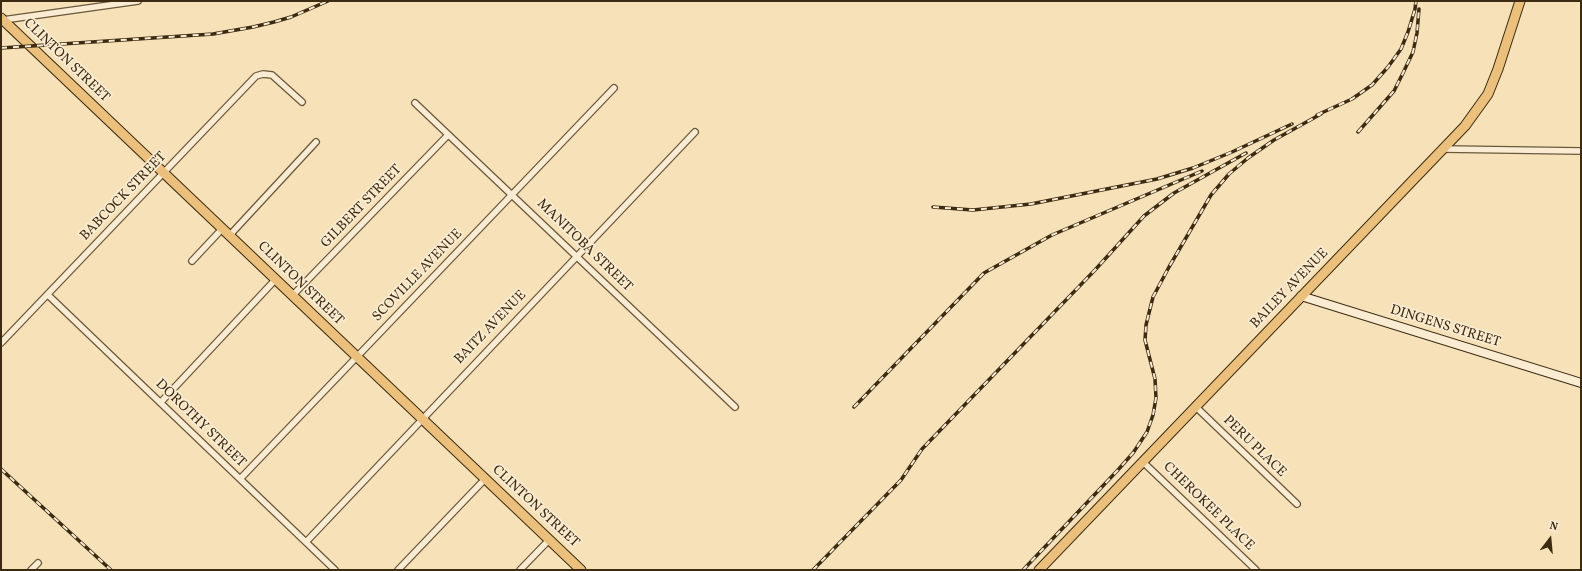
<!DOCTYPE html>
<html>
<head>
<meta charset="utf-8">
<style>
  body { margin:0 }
  #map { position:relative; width:1582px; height:571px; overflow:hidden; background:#f6e1b9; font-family:Vollkorn,serif }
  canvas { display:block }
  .frame { position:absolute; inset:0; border:2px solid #3d2b11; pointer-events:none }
  .north { position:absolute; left:1530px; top:519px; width:40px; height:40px; -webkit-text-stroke:3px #f9ecd2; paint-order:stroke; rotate:16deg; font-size:11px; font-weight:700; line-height:16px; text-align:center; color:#3d2b11 }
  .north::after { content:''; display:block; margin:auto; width:14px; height:18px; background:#3d2b11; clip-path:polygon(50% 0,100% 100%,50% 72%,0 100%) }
</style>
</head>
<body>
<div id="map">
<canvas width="1582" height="571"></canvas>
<div class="frame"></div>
<div class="north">N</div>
</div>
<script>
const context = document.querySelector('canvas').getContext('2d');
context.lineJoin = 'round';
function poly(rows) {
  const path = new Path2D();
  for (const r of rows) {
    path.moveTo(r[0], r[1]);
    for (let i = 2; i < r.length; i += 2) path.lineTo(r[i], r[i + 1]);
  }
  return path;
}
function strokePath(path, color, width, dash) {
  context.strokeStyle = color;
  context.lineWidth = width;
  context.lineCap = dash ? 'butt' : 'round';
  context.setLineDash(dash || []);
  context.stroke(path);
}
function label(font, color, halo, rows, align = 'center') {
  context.font = font + ' Vollkorn,serif';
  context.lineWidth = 3.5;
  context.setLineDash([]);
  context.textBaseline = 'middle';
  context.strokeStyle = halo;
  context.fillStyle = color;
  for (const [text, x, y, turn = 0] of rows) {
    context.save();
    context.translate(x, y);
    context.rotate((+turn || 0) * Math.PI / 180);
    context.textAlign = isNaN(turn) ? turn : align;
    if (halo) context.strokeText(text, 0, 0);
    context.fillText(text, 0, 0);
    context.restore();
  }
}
const street = poly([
  [3,20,138,1],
  [415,103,735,407],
  [1443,149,1581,151],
  [229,236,316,142],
  [192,261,222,229],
  [48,295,335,570],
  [292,296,448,135],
  [1,343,256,76,263,74,272,75,302,102],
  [161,402,275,280],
  [1196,407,1297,504],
  [1143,462,1256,570],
  [240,479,614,88],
  [306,542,695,132],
  [31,570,38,563],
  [398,570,485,479],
  [520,570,549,540]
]);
const secondary = poly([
  [1301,296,1581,383]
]);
const primary = poly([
  [1,18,581,570],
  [1039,570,1465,126,1488,94,1498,69,1520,1]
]);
strokePath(street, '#6b583b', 8);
strokePath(secondary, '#3d2b11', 10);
strokePath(primary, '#3d2b11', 11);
strokePath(street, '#f9ecd2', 5.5);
strokePath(secondary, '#f9ecd2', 8);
strokePath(primary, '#ebc07c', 9);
const rail = poly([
  [1,48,213,34,253,27,274,22,291,17,328,1],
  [1317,115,1352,99,1372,85,1388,67,1401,49,1408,32,1415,9,1416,1],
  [1358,132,1394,91,1403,73,1413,52,1417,33,1419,9],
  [933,207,973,210,1031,204,1157,179,1193,168,1232,152,1292,124],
  [854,407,984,273,1052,235,1202,171],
  [1,469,111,570],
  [813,570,901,480,922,449,1095,270,1144,216,1174,193,1246,153],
  [1023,570,1117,471,1133,453,1147,432,1153,415,1156,398,1155,379,1145,340,1146,325,1153,297,1169,267,1211,195,1229,174,1248,158,1274,140,1321,114]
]);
strokePath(rail, '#3d2b11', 3.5);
strokePath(rail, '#f9ecd2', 2, [6]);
label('14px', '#3d2b11', '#f9ecd2', [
  ["CLINTON STREET",66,61,44],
  ["BABCOCK STREET",124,197,-46],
  ["GILBERT STREET",362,207,-46],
  ["MANITOBA STREET",584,246,44],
  ["SCOVILLE AVENUE",418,276,-46],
  ["CLINTON STREET",300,284,44],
  ["BAILEY AVENUE",1290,289,-46],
  ["DINGENS STREET",1445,327,17],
  ["BAITZ AVENUE",491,328,-46],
  ["DOROTHY STREET",200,424,44],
  ["PERU PLACE",1254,447,44],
  ["CLINTON STREET",535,507,43],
  ["CHEROKEE PLACE",1208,507,44]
]);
</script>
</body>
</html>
